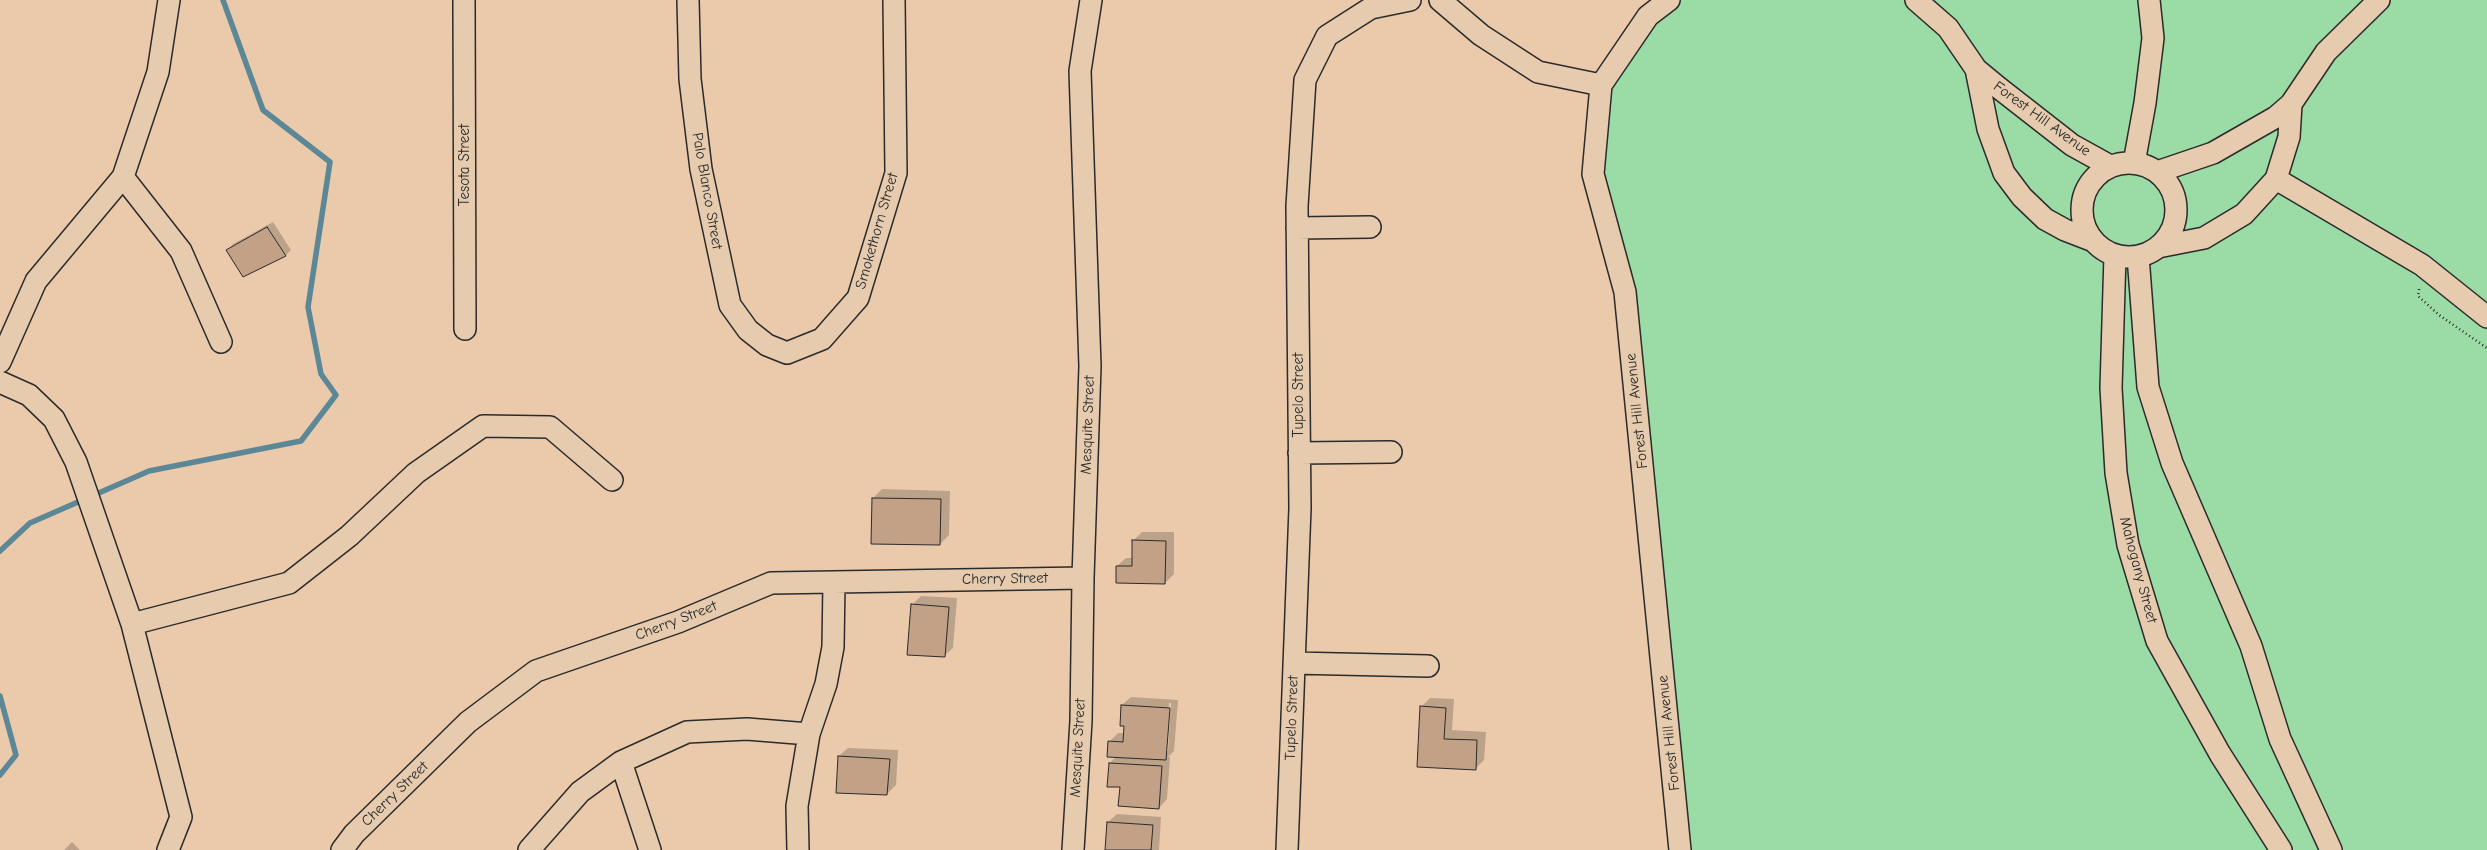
<!DOCTYPE html>
<html>
<head>
<meta charset="utf-8">
<style>
  body { margin:0 }
  canvas { display:block; background:#eacaab }
</style>
</head>
<body>
<canvas width="2487" height="850"></canvas>
<script>
const context = document.querySelector('canvas').getContext('2d');
context.lineJoin = 'round';
function paint(path, color) {
  context.fillStyle = color;
  context.fill(path, 'evenodd');
}
function poly(rows) {
  const path = new Path2D();
  for (const r of rows) {
    if (r.length === 3) {
      path.moveTo(r[0] + r[2], r[1]);
      path.arc(r[0], r[1], r[2], 0, 2 * Math.PI);
      continue;
    }
    path.moveTo(r[0], r[1]);
    for (let i = 2; i < r.length; i += 2) path.lineTo(r[i], r[i + 1]);
  }
  return path;
}
function strokePath(path, color, width, dash) {
  context.strokeStyle = color;
  context.lineWidth = width;
  context.lineCap = dash ? 'butt' : 'round';
  context.setLineDash(dash || []);
  context.stroke(path);
}
function label(font, color, halo, rows, align = 'center') {
  context.font = font + ' "Comic Neue",sans-serif';
  context.lineWidth = 3;
  context.setLineDash([]);
  context.textBaseline = 'middle';
  context.strokeStyle = halo;
  context.fillStyle = color;
  for (const [text, x, y, turn = 0] of rows) {
    context.save();
    context.translate(x, y);
    context.rotate((+turn || 0) * Math.PI / 180);
    context.textAlign = isNaN(turn) ? turn : align;
    if (halo) context.strokeText(text, 0, 0);
    context.fillText(text, 0, 0);
    context.restore();
  }
}
paint(poly([
  [1669,0,2487,0,2487,850,1680,850,1625,292,1593,174,1601,85]
]), '#9bdca6');
paint(poly([
  [273,222,291,250,285,256,228,250,233,244],
  [882,489,950,491,949,535,940,544,872,543,873,498],
  [1142,532,1174,532,1174,574,1165,583,1117,566,1126,558,1133,558,1133,541],
  [921,596,957,598,953,648,944,656,912,605],
  [1131,697,1178,700,1174,751,1168,757,1170,757,1167,799,1159,808,1121,786,1110,763,1116,756,1109,742,1118,733,1125,733,1122,705],
  [1169,703,1171,703,1168,751,1166,751],
  [1430,698,1454,699,1452,730,1486,732,1484,760,1475,769,1418,766,1421,707],
  [848,748,898,750,896,785,887,794,839,756],
  [1117,814,1161,817,1159,850,1106,850,1108,822],
  [72,842,80,850,64,850]
]), '#0003');
strokePath(poly([
  [0,551,30,523,149,471,301,441,336,395,321,374,308,307,330,162,263,110,223,0],
  [0,696,16,755,0,775]
]), '#5c8796', 5.5);
const building = poly([
  [267,227,286,256,243,277,226,250,267,227],
  [872,498,941,499,940,545,871,544,872,498],
  [1132,540,1166,541,1165,584,1116,583,1116,566,1132,566,1132,540],
  [911,604,949,607,945,657,907,655,911,604],
  [1121,705,1170,708,1166,760,1107,757,1108,741,1123,742,1124,726,1120,726,1121,705],
  [1420,706,1446,708,1444,739,1477,740,1476,770,1417,767,1420,706],
  [838,756,890,759,887,795,836,793,838,756],
  [1109,763,1162,766,1159,809,1118,806,1120,787,1107,787,1109,763],
  [1107,822,1153,825,1151,850,1105,850,1107,822]
]);
paint(building, '#c3a186');
strokePath(building, '#2b2b2b', 1);
const street = poly([
  [464,0,465,329],
  [688,0,690,79,701,169,730,305,748,330,767,345,787,353,822,339,858,298,896,173,894,0],
  [1440,0,1481,35,1538,72,1601,85],
  [1669,0,1648,16,1601,85,1593,174,1625,292,1680,850],
  [1916,0,1948,28,1976,69,1999,88,2072,145,2110,166],
  [1976,69,1988,129,2004,173,2022,197,2045,219,2065,230,2091,240],
  [2129,210,47],
  [2134,163,2145,103,2153,38,2149,0],
  [2157,172,2213,153,2276,117,2291,104,2326,52,2379,0],
  [123,177,158,72,169,0],
  [2276,179,2422,265,2487,317],
  [1297,228,1370,227],
  [2158,247,2204,238,2244,214,2276,179,2289,137,2291,104],
  [2115,255,2111,388,2116,473,2128,545,2157,641,2220,754,2281,850],
  [2138,256,2148,387,2172,463,2251,646,2280,739,2331,850],
  [0,362,36,281,123,177,181,251,221,342],
  [0,382,29,395,54,419,76,462,132,624,181,817,168,850],
  [1299,453,1391,452],
  [132,624,289,583,349,536,416,473,483,426,550,427,612,480],
  [1294,663,1428,666],
  [621,762,650,850],
  [342,850,354,834,468,722,536,671,678,622,771,583,1083,578],
  [529,850,580,792,621,762,687,732,747,729,809,734],
  [798,850,797,806,809,734,826,684,833,647,834,583],
  [1073,850,1081,721,1083,578,1090,366,1080,71,1091,0],
  [1287,850,1300,508,1297,206,1305,80,1327,36,1371,8,1410,0]
]);
strokePath(street, '#2b2b2b', 24);
strokePath(poly([
  [2419,289,2418,296,2439,315,2487,348]
]), '#2b2b2b', 2.5, [1, 3]);
strokePath(street, '#e6cbae', 21);
label('15px', '#2b2b2b', '#e6cbae', [
  ["Forest Hill Avenue",2042,119,36],
  ["Tesota Street",465,165,-90],
  ["Palo Blanco Street",707,191,80],
  ["Smokethorn Street",877,231,-74],
  ["Tupelo Street",1299,395,-90],
  ["Forest Hill Avenue",1637,411,-96],
  ["Mesquite Street",1088,425,-88],
  ["Mahogany Street",2138,570,75],
  ["Cherry Street",1005,579,-1],
  ["Cherry Street",676,621,-21],
  ["Tupelo Street",1292,718,-88],
  ["Forest Hill Avenue",1669,733,-96],
  ["Mesquite Street",1078,748,-87],
  ["Cherry Street",395,794,-44]
]);
</script>
</body>
</html>
